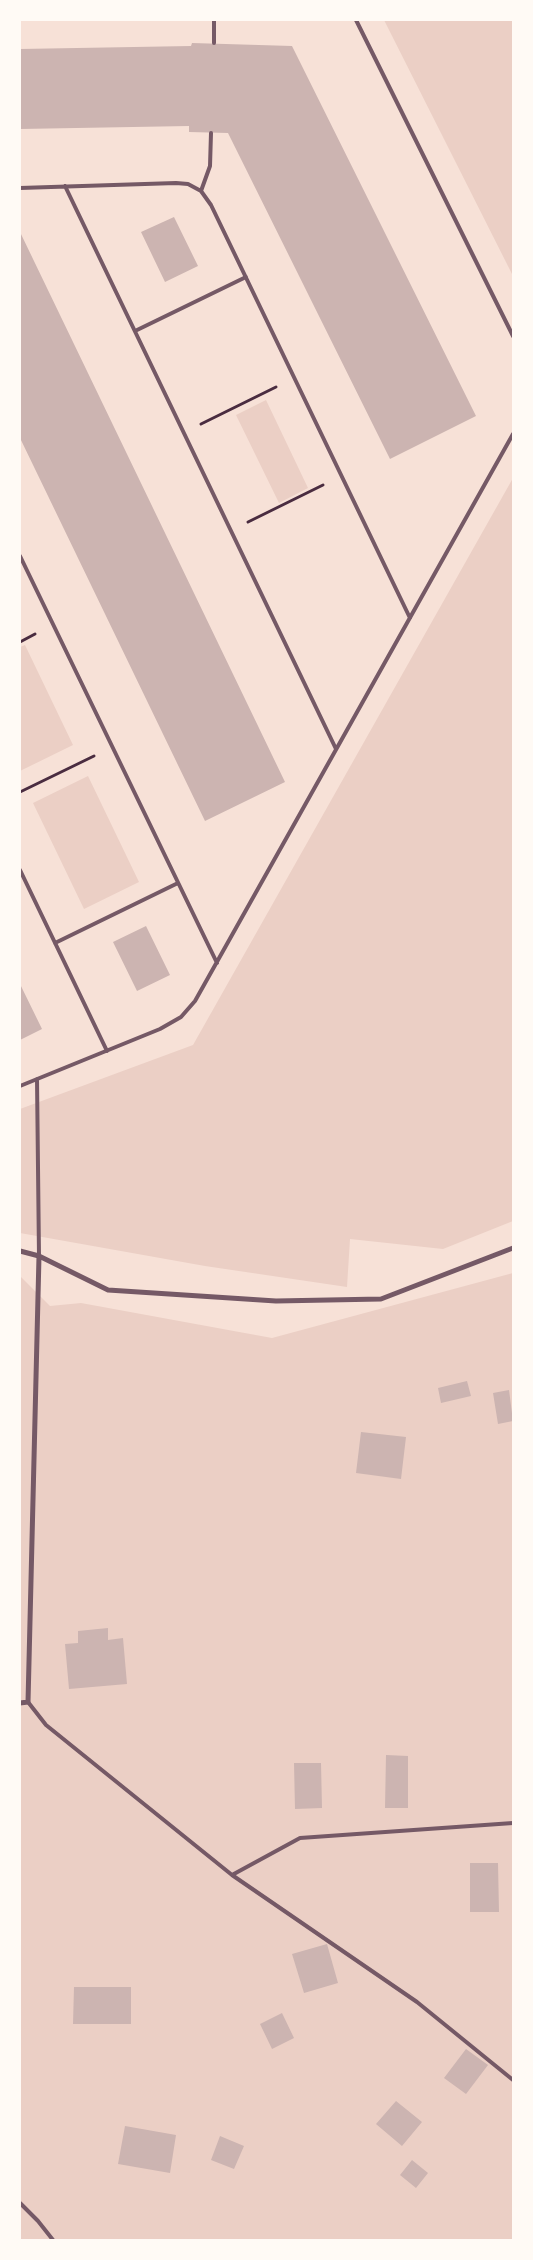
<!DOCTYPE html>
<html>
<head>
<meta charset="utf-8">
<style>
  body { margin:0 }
  #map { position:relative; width:533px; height:2260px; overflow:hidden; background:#f7e1d7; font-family:Inter,sans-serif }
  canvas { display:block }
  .frame { position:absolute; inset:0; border:21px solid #fffaf5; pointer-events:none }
</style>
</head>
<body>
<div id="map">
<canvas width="533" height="2260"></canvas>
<div class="frame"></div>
</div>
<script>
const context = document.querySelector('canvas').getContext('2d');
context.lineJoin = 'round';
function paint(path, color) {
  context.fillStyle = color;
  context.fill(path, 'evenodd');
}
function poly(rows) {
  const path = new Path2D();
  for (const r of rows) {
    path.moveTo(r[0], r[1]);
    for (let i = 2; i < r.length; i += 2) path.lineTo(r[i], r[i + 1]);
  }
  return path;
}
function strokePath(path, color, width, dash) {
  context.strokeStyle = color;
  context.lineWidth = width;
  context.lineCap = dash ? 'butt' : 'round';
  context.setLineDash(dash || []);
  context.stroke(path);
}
paint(poly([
  [384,20,513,20,513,276],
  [266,400,308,488,279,503,236,415],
  [513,478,513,1221,443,1249,350,1239,347,1287,205,1266,20,1233,20,1109,193,1045],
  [25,645,73,745,20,771,20,647],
  [88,776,139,882,84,909,33,803],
  [513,1273,513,2240,20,2240,20,1276,50,1306,81,1303,272,1338]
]), '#ebcfc5');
paint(poly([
  [192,43,292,46,476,416,390,459,228,133,189,132,189,126,20,129,20,49,191,46],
  [174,217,198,266,165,282,141,232],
  [20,232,285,782,205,821,20,438],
  [146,926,170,975,137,991,113,942],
  [20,984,42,1029,20,1040],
  [467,1381,471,1396,441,1403,438,1388],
  [509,1390,513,1421,498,1424,493,1393],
  [361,1432,406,1437,401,1479,356,1473],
  [108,1628,108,1640,123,1638,127,1684,69,1689,65,1644,78,1643,78,1631],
  [386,1755,408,1756,408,1808,385,1808],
  [294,1763,321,1763,322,1808,295,1809],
  [470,1863,498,1863,499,1912,470,1912],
  [327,1944,338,1983,304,1993,292,1954],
  [74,1987,131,1987,131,2024,73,2024],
  [282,2013,294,2038,272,2049,260,2024],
  [466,2049,488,2065,466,2094,444,2078],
  [396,2101,422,2122,402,2146,376,2124],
  [125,2126,176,2135,170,2173,118,2164],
  [220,2136,244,2146,234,2169,211,2160],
  [412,2160,428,2173,416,2188,400,2175]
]), '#ccb4b1');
strokePath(poly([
  [201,424,276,387],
  [248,522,323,485],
  [20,642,35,634],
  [20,792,94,756]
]), '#4a2c40', 3);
strokePath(poly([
  [356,20,513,336],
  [214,43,214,20],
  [65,186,336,749],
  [20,188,176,183,188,184,201,191,211,205,410,618],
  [201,191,210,166,211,133],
  [135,331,246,277],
  [20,556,217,963],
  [20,870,107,1051],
  [55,943,178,883],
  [37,1079,39,1256],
  [20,1086,160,1029,181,1017,195,1001,513,434],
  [28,1702,46,1725,232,1875,417,2002,513,2080],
  [232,1875,300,1838,513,1823],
  [20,2203,38,2221,53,2240]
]), '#755966', 4);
strokePath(poly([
  [20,1251,39,1256,108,1290,276,1301,381,1299,513,1248],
  [20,1703,28,1702,39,1256]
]), '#755966', 5);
</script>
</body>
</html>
